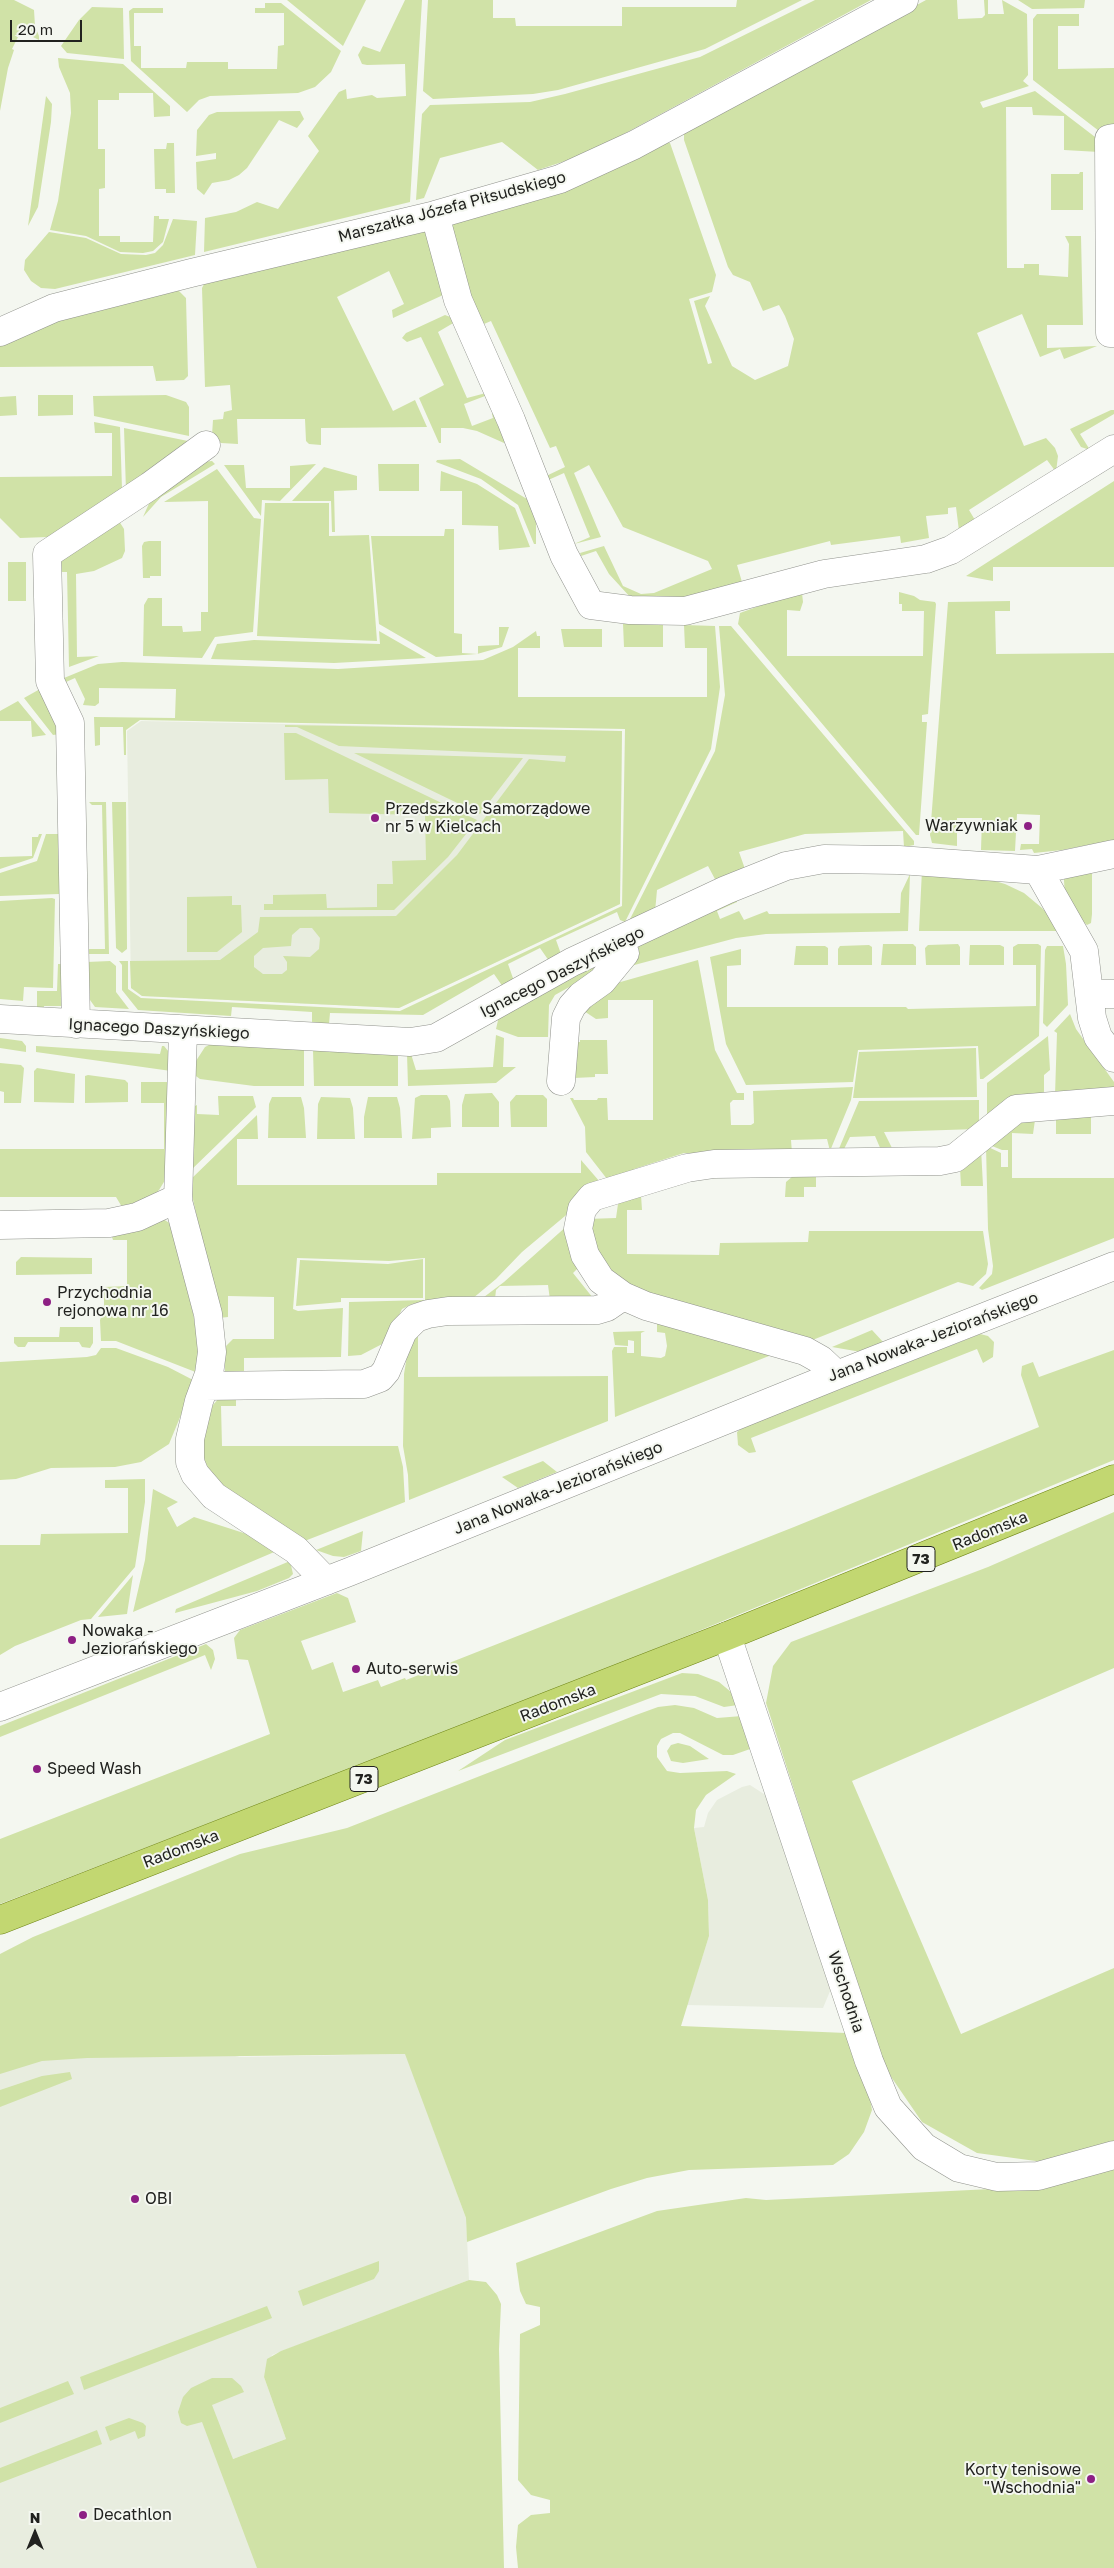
<!DOCTYPE html>
<html>
<head>
<meta charset="utf-8">
<style>
  body { margin:0 }
  #map { position:relative; width:1114px; height:2568px; overflow:hidden; background:#f4f7f0; font-family:"Golos Text",sans-serif }
  canvas { display:block }
  .north { position:absolute; left:10px; top:2508px; width:50px; height:50px; -webkit-text-stroke:4px #f4f7f0; paint-order:stroke; rotate:0deg; font-size:14px; font-weight:700; line-height:20px; text-align:center; color:#21221f }
  .north::after { content:''; display:block; margin:auto; width:18px; height:22px; background:#21221f; clip-path:polygon(50% 0,100% 100%,50% 72%,0 100%) }
  .scale { position:absolute; left:10px; top:20px; width:72px; height:22px; box-sizing:border-box; border:2px solid #21221f; border-top:0; padding-left:6px; font-size:15px; line-height:18px; white-space:nowrap; color:#21221f; -webkit-text-stroke:4px #f4f7f0; paint-order:stroke }
</style>
</head>
<body>
<div id="map">
<canvas width="1114" height="2568"></canvas>
<div class="north">N</div>
<div class="scale">20 m</div>
</div>
<script>
const context = document.querySelector('canvas').getContext('2d');
context.lineJoin = 'round';
function paint(path, color) {
  context.fillStyle = color;
  context.fill(path, 'evenodd');
}
function poly(rows) {
  const path = new Path2D();
  for (const r of rows) {
    path.moveTo(r[0], r[1]);
    for (let i = 2; i < r.length; i += 2) path.lineTo(r[i], r[i + 1]);
  }
  return path;
}
function strokePath(path, color, width, dash) {
  context.strokeStyle = color;
  context.lineWidth = width;
  context.lineCap = dash ? 'butt' : 'round';
  context.setLineDash(dash || []);
  context.stroke(path);
}
function label(font, color, halo, rows, align = 'center') {
  context.font = font + ' "Golos Text",sans-serif';
  context.lineWidth = 4;
  context.setLineDash([]);
  context.textBaseline = 'middle';
  context.strokeStyle = halo;
  context.fillStyle = color;
  for (const [text, x, y, turn = 0] of rows) {
    context.save();
    context.translate(x, y);
    context.rotate((+turn || 0) * Math.PI / 180);
    context.textAlign = isNaN(turn) ? turn : align;
    if (halo) context.strokeText(text, 0, 0);
    context.fillText(text, 0, 0);
    context.restore();
  }
}
paint(poly([
  [141,721,622,731,620,904,399,1008,142,996,131,988,127,731],
  [750,1785,767,1796,833,1984,823,2008,687,2005,709,1936,708,1900,694,1828,704,1827,708,1813,717,1800,742,1787],
  [0,2001,240,2057,406,2054,466,2218,469,2280,272,2355,264,2377,286,2439,233,2459,274,2568,0,2568]
]), '#e8eddf');
paint(poly([
  [0,0,14,0,34,10,35,26,39,36,39,40,21,31,12,49,14,50,8,68,0,111],
  [287,0,366,0,343,46],
  [405,0,422,0,410,202,204,252,205,218,236,212,257,202,278,209,319,151,308,136,339,92,346,89,347,99,372,95,377,98,406,96,405,64,367,65,362,64,358,55,363,46,380,52],
  [428,0,493,0,493,18,515,18,516,26,622,26,622,7,736,7,737,0,802,0,705,49,558,90,533,94,433,99,423,91],
  [815,0,871,0,598,148,577,157,538,170,502,142,440,158,424,198,416,200,422,114,430,105,530,102,565,94,700,57],
  [926,0,957,0,958,19,982,18,985,15,984,0,988,0,988,14,1004,14,1002,0,1027,14,1028,75,1023,81,1029,86,980,102,983,108,1035,91,1099,140,1099,152,1064,150,1064,116,1033,115,1032,107,1006,107,1007,268,1024,268,1024,264,1039,264,1039,275,1068,277,1069,244,1065,236,1081,236,1083,325,1047,325,1047,348,1097,346,1064,359,1060,349,1040,357,1022,314,977,333,1024,446,1046,438,1055,448,1058,456,1056,472,1047,460,969,510,978,525,959,531,956,507,948,508,948,514,926,516,929,538,901,543,900,536,831,545,830,541,737,565,742,582,682,598,631,598,609,574,596,551,581,556,580,553,604,546,623,586,641,594,654,593,712,569,708,561,623,527,589,465,574,473,601,537,574,544,590,537,564,473,546,481,544,477,565,467,556,446,550,448,491,321,477,327,451,224,667,142,670,143,716,275,712,292,689,299,708,364,712,363,694,301,710,296,705,306,732,366,755,380,788,366,794,339,785,316,779,305,763,311,750,282,733,275,728,267,684,140,684,132],
  [1018,0,1085,0,1084,8,1032,9],
  [265,3,281,3,341,51,331,72,315,87,298,93,210,96,199,100,187,112,131,61,129,11,133,8,163,8,163,13,134,13,134,46,141,46,141,68,186,68,187,62,228,62,228,69,277,69,278,46,284,45,284,13,255,13,255,8,265,8],
  [92,7,123,8,124,59,67,53,61,46,79,20],
  [1037,14,1079,14,1079,26,1058,26,1058,69,1114,68,1114,126,1099,128,1099,131,1033,80,1033,19],
  [58,58,123,64,170,106,170,116,154,117,153,93,119,93,119,100,98,100,98,149,105,149,105,188,99,189,99,236,120,236,120,242,153,242,154,216,159,216,159,219,169,219,163,242,153,251,143,253,120,252,86,236,50,230,58,201,71,113,70,93,59,67],
  [46,96,52,104,51,122,38,207,28,226],
  [300,111,304,119,297,128,279,120,247,168,239,175,229,180,212,183,204,195,197,189,196,162,216,159,216,153,196,156,197,130,209,115,217,112],
  [167,143,174,143,175,193,166,193,166,189,155,189,154,149,166,149],
  [1080,172,1083,172,1083,210,1051,210,1051,174,1079,174],
  [173,219,197,221,195,255,55,289,41,288,31,281,24,270,25,260,49,232,86,238,121,254,146,255,155,253,163,245],
  [421,229,432,236,445,292,441,296,393,318,392,310,404,304,389,271,337,297,393,411,415,400,427,427,321,428,321,445,309,444,306,441,305,419,237,419,238,444,221,443,212,435,213,420,223,419,224,412,232,410,230,385,205,387,202,288,206,280],
  [176,288,186,298,188,376,184,380,156,381,153,366,0,367,0,344,24,329],
  [445,315,453,318,455,322,438,332,467,398,486,393,494,406,490,408,485,396,464,404,472,426,493,418,492,414,496,411,506,431,504,443,477,431,463,428,441,428,441,443,439,443,419,398,444,385,421,337,407,342,402,338,406,333],
  [38,395,73,395,73,415,38,416],
  [166,395,186,402,189,407,189,436,94,416,93,396],
  [16,396,17,415,0,416,0,397],
  [1111,410,1114,410,1114,414,1080,434,1090,450,1081,447,1070,429],
  [94,422,120,427,122,489,48,537,20,538,0,518,0,477,112,476,112,433,95,433],
  [124,428,188,441,126,491],
  [460,459,527,499,536,520,536,544,534,544,518,505,481,479,436,462,437,460],
  [203,462,212,461,215,464,161,497,143,517,151,499],
  [316,464,280,501,262,500,261,516,224,465,244,465,246,488,290,488,290,466],
  [378,464,419,464,419,491,379,491],
  [324,467,357,476,357,490,334,491,335,532,332,532,331,501,292,501],
  [217,469,254,518,261,519,253,632,215,637,202,658,143,656,144,605,148,598,162,598,162,626,182,626,183,632,201,631,201,612,208,612,208,501,164,502],
  [441,471,477,484,515,508,530,547,499,550,498,526,462,525,462,491,440,491],
  [1114,481,1114,567,993,567,993,581,966,576],
  [265,503,329,503,329,536,369,535,377,641,257,636],
  [119,521,124,529,125,551,122,558,94,571,76,574,77,657,99,656,69,667,67,572,52,572,54,564],
  [445,529,454,529,454,633,462,634,462,653,478,654,478,646,499,645,499,627,509,627,502,647,477,654,436,657,379,624,371,536,444,536],
  [149,541,161,541,161,576,150,576,150,578,143,578,142,546,144,542],
  [8,562,26,562,26,601,8,601],
  [899,592,914,596,920,600,935,602,936,604,928,714,922,715,922,722,927,722,919,835,916,835,738,624,740,613,789,595,802,593,803,602,800,611,787,610,787,656,923,656,924,611,902,611,902,604,899,604],
  [1010,601,1010,611,995,611,996,654,1114,653,1114,840,1062,850,1034,853,1032,849,1020,850,1021,844,1039,844,1040,815,1017,814,1015,851,981,850,982,818,957,818,957,846,932,843,930,835,948,602],
  [623,624,663,624,663,647,624,647],
  [684,625,715,626,720,687,711,749,625,922,620,920,617,912,556,940,561,954,549,961,540,948,508,964,514,981,503,987,494,974,423,1015,330,1013,329,1024,312,1023,312,1012,232,1007,231,1016,138,1010,122,990,122,965,119,961,128,961,128,989,141,998,400,1011,622,906,625,729,140,720,126,730,126,755,124,755,123,727,100,727,100,745,95,746,94,717,175,718,176,689,99,688,99,703,95,706,83,705,85,699,75,678,66,682,64,678,98,664,122,662,338,669,483,660,513,647,536,631,537,636,540,636,540,648,518,648,518,697,707,697,707,648,685,648],
  [719,626,731,626,914,841,914,845,904,847,903,831,805,834,739,852,745,869,716,881,708,866,657,890,655,912,629,921,715,751,725,695],
  [561,629,602,629,602,647,564,647],
  [379,631,426,658,334,663,211,659,217,644,254,640,380,644],
  [40,689,60,734,53,735,24,698],
  [18,701,46,735,32,737,31,721,0,721,0,711],
  [285,725,622,731,620,904,399,1008,142,996,131,988,130,961,220,960,258,932,260,917,396,916,457,855,529,759,565,762,566,756,339,746,297,727,285,727],
  [300,928,312,928,320,938,319,949,310,957,283,956,287,962,287,970,282,974,263,974,254,967,254,956,263,948,291,946,292,935],
  [284,733,296,733,477,820,448,857,394,910,264,910,264,904,273,904,273,895,326,894,327,908,377,907,377,884,393,884,392,861,426,860,425,815,329,813,328,779,285,780],
  [354,753,523,758,480,814],
  [89,802,106,802,109,954,87,954,88,949,105,949,102,805,92,805],
  [112,802,126,802,127,949,122,953,116,948],
  [39,834,42,834,33,858,0,869,0,857,32,856,32,837,38,837],
  [46,834,59,834,59,894,0,896,0,873,37,861],
  [922,870,988,879,1005,884,1024,893,1042,908,1064,931,919,931],
  [1089,871,1092,874,1092,914,1091,923,1087,925,1080,919,1065,894,1064,881,1064,878],
  [910,874,908,931,766,934,736,938,623,968,634,947,737,899,737,902,717,911,720,919,739,911,744,920,767,911,769,914,900,913,901,893],
  [232,896,232,905,241,905,242,932,217,952,187,952,187,897],
  [52,898,55,899,53,988,24,987,23,1001,0,999,0,901],
  [883,944,913,944,916,947,916,965,881,965],
  [958,944,960,947,960,965,926,965,925,948,928,945],
  [1018,944,1038,944,1041,946,1039,1036,983,1079,980,1079,978,1046,858,1050,853,1082,746,1085,726,1044,710,957,741,949,741,965,727,966,727,1007,906,1007,908,1009,1036,1006,1036,965,1013,965,1013,947],
  [869,945,872,947,872,965,838,965,838,949,840,946],
  [970,945,1000,945,1004,947,1004,965,969,965],
  [796,946,825,946,828,948,828,965,794,965],
  [1047,946,1063,946,1066,964,1068,1005,1047,1027,1043,1023,1045,950],
  [611,955,582,980,555,995,549,1005,548,1037,518,1037,496,1029,499,1016],
  [698,960,715,1050,737,1093,744,1093,744,1100,733,1100,730,1103,731,1125,751,1125,754,1123,753,1091,853,1087,851,1100,830,1151,827,1139,791,1140,792,1153,684,1153,634,1169,630,1174,607,1179,586,1152,585,1127,570,1098,573,1098,574,1100,597,1100,598,1098,607,1098,608,1120,653,1120,653,1000,608,1000,608,1018,596,1019,578,1007,617,983],
  [110,961,116,966,116,992,129,1009,95,1007,90,1000,87,962],
  [58,964,66,964,65,1006,44,1006,44,1011,37,1011,37,991,57,991],
  [1070,1014,1076,1029,1114,1082,1114,1088,1055,1095,1057,1033,1054,1031],
  [496,1035,504,1038,503,1067,516,1067,496,1083,408,1086,407,1054,411,1054,416,1070,493,1067],
  [1048,1036,1050,1070,1044,1075,1044,1098,987,1120,987,1083],
  [0,1038,22,1041,26,1046,26,1052,0,1048],
  [580,1040,607,1040,608,1074,595,1074,595,1077,574,1078,574,1042,580,1042],
  [211,1044,304,1050,304,1086,254,1086,200,1079,193,1074,194,1064,205,1047],
  [36,1046,160,1054,162,1046,164,1046,169,1052,171,1071,36,1052],
  [976,1048,977,1097,853,1098,859,1052],
  [313,1050,398,1054,398,1086,314,1086],
  [0,1063,21,1065,24,1068,21,1103,4,1103,4,1092,0,1091],
  [37,1068,75,1074,74,1103,34,1102,34,1071],
  [88,1075,125,1080,128,1083,128,1102,85,1103,85,1076],
  [141,1082,169,1082,167,1177,159,1190,148,1202,125,1212,116,1197,0,1197,0,1149,164,1149,164,1103,141,1103],
  [492,1093,499,1102,499,1127,462,1127,462,1105,465,1094],
  [421,1095,447,1095,450,1101,451,1127,431,1128,431,1138,412,1139,415,1098],
  [516,1095,543,1095,547,1099,547,1127,511,1127,510,1102],
  [218,1096,253,1096,256,1107,188,1173,191,1108,197,1105,197,1114,219,1115],
  [272,1097,301,1097,304,1108,306,1138,268,1138,269,1104],
  [321,1097,350,1098,353,1108,355,1139,317,1139,318,1104],
  [368,1097,397,1097,400,1108,402,1138,364,1138,364,1117],
  [979,1100,979,1127,977,1129,884,1132,893,1150,881,1150,875,1136,850,1137,843,1151,838,1151,859,1101],
  [1056,1112,1091,1115,1091,1134,1056,1134],
  [1036,1113,1033,1134,1012,1133,1012,1178,1114,1178,1114,1238,982,1290,979,1288,992,1274,993,1266,988,1229,986,1146,1001,1153,1001,1167,1008,1167,1008,1150,1002,1150,987,1144,988,1141],
  [257,1115,258,1139,237,1139,237,1185,437,1185,437,1173,581,1173,581,1160,600,1182,571,1211,522,1252,496,1279,472,1299,439,1300,412,1304,402,1309,386,1342,361,1355,348,1356,349,1302,425,1300,425,1258,389,1261,297,1258,293,1309,298,1311,343,1308,341,1357,244,1358,244,1378,225,1375,225,1347,233,1339,274,1339,274,1297,228,1296,228,1317,219,1318,189,1181],
  [981,1148,983,1186,961,1186,960,1168],
  [793,1176,816,1177,816,1187,804,1187,804,1197,785,1197,786,1182],
  [641,1195,642,1210,627,1210,627,1254,719,1255,720,1243,808,1242,809,1231,983,1231,988,1264,986,1274,973,1286,958,1282,810,1341,626,1289,597,1259,587,1219,616,1218,619,1197],
  [163,1219,171,1224,193,1313,198,1342,198,1373,116,1341,101,1341,100,1320,104,1310,104,1287,127,1286,127,1240,113,1240,112,1237,131,1227],
  [568,1225,580,1266,573,1273,593,1298,550,1300,548,1285,500,1286,496,1290,495,1299,480,1300,504,1282],
  [21,1257,92,1258,92,1274,16,1275,16,1262],
  [423,1259,423,1298,341,1298,341,1302,296,1306,300,1260,388,1264],
  [657,1322,779,1352,615,1417,612,1351,614,1347,627,1347,627,1353,634,1353,634,1341,628,1340,628,1346,615,1345,613,1332,645,1331,641,1333,641,1356,661,1358,665,1356,667,1346,665,1333,657,1332],
  [60,1327,93,1327,93,1343,90,1348,82,1347,79,1342,28,1342,25,1347,18,1347,14,1343,14,1337,59,1337],
  [872,1330,884,1343,861,1352,832,1347],
  [418,1334,418,1377,608,1376,608,1421,409,1500,408,1475,403,1446,404,1374,408,1350],
  [980,1334,988,1336,994,1342,993,1357,983,1363,977,1349,751,1438,756,1452,749,1453,738,1445,737,1432,743,1427],
  [101,1348,116,1348,168,1367,195,1381,169,1444,141,1462,115,1467,51,1468,16,1479,0,1480,0,1362,87,1357,96,1355],
  [1114,1350,1114,1460,582,1679,0,1904,0,1839,270,1734,248,1660,237,1659,234,1638,240,1630,337,1593,348,1598,356,1622,301,1641,312,1670,333,1662,343,1692,378,1680,381,1687,405,1678,406,1680,794,1527,1039,1427,1021,1375,1022,1366,1033,1362,1039,1377],
  [236,1397,236,1406,221,1406,222,1446,398,1446,403,1467,405,1502,302,1542,238,1501,212,1474,206,1464,201,1448,204,1429,213,1405,219,1398],
  [543,1461,557,1472,518,1488,502,1477],
  [145,1479,145,1502,135,1567,91,1619,81,1620,15,1646,0,1655,0,1545,40,1545,41,1534,128,1533,128,1488,105,1488,105,1480],
  [153,1489,178,1502,167,1508,177,1527,194,1517,256,1537,279,1550,133,1612,145,1560],
  [1114,1512,1114,1668,852,1781,961,2034,1114,1968,1114,2142,1043,2162,977,2153,922,2122,883,2065,766,1703,773,1666,791,1642,988,1567],
  [363,1531,361,1551,344,1557,333,1556,316,1550],
  [290,1561,293,1574,289,1578,257,1591,175,1613,176,1609],
  [133,1575,127,1614,98,1617],
  [206,1644,213,1650,215,1659,211,1670,205,1655,0,1737,0,1726],
  [682,1673,698,1674,719,1682,731,1692,738,1705,724,1707,695,1696,661,1694,458,1771,505,1740],
  [675,1705,694,1708,717,1718,742,1716,753,1748,733,1755,723,1755,680,1733,673,1733,661,1739,657,1746,657,1757,667,1771,680,1773,727,1771,736,1774,706,1795,696,1810,694,1828,708,1900,709,1936,681,2026,846,2033,868,2087,872,2110,864,2132,849,2154,833,2165,689,2170,647,2178,611,2189,467,2242,466,2218,405,2054,87,2058,42,2061,0,2074,0,1954,33,1937,240,1854,347,1828,636,1715,658,1707],
  [678,1743,690,1746,709,1759,683,1763,671,1761,667,1751,671,1745],
  [70,2072,72,2079,0,2107,0,2090,42,2076],
  [1114,2169,1114,2568,518,2568,516,2547,518,2525,531,2515,550,2513,550,2500,531,2495,518,2480,520,2334,540,2325,540,2307,526,2304,520,2291,516,2263,657,2211,746,2198,766,2200,1032,2187],
  [379,2261,379,2271,374,2279,303,2306,298,2291],
  [469,2280,486,2282,497,2295,501,2304,499,2349,504,2568,257,2568,202,2422,187,2426,181,2423,178,2412,183,2397,191,2388,212,2378,232,2378,241,2386,244,2392,212,2405,233,2459,286,2439,264,2377,267,2359,281,2351],
  [267,2306,272,2318,84,2390,80,2377],
  [68,2381,74,2394,0,2423,0,2408],
  [129,2418,143,2423,146,2426,145,2436,138,2439,135,2431,110,2441,105,2427],
  [97,2430,102,2444,0,2483,0,2468]
]), '#d0e2a7');
const minor = poly([
  [1114,138,1109,139,1110,333,1114,333],
  [435,215,458,300,511,420,564,555,591,605,630,610,685,611,824,574,926,559,951,550,1114,449],
  [0,332,54,308,191,273,435,215,560,179,634,145,904,0],
  [1038,870,1084,951,1092,1018,1098,1037,1114,1058],
  [1089,994,1114,994],
  [0,1019,410,1042,436,1038,572,962,726,890,786,866,824,859,899,860,1038,870,1114,854],
  [76,1024,70,723,50,681,47,554,150,486,206,445],
  [183,1031,178,1201,208,1314,212,1352,209,1374,199,1401,190,1439,190,1462,195,1474,214,1496,296,1550,326,1581],
  [561,1081,566,1018,572,1006,581,996,602,981,625,953,618,941],
  [0,1225,109,1223,137,1217,178,1198],
  [837,1375,821,1360,805,1351,646,1306,623,1296,601,1280,585,1255,578,1229,582,1209,592,1197,687,1168,714,1164,940,1161,955,1158,1016,1109,1114,1101],
  [205,1386,364,1384,380,1378,386,1371,403,1331,416,1318,428,1314,448,1311,597,1310,607,1307,623,1296],
  [727,1636,869,2061,888,2107,924,2147,959,2168,997,2177,1038,2176,1114,2155],
  [0,1707,349,1572,837,1375,1114,1266]
]);
const major = poly([
  [0,1920,727,1636,1114,1479]
]);
strokePath(minor, '#91938d', 29);
strokePath(major, '#708617', 29);
strokePath(minor, '#fff', 28);
strokePath(major, '#c2d771', 28);
for (const [x, y, r, color] of [
  [375,818,5,"#8d2084"],
  [1028,826,5,"#8d2084"],
  [47,1302,5,"#8d2084"],
  [72,1640,5,"#8d2084"],
  [356,1669,5,"#8d2084"],
  [37,1769,5,"#8d2084"],
  [135,2199,5,"#8d2084"],
  [1091,2479,5,"#8d2084"],
  [83,2515,5,"#8d2084"]
]) {
  const dot = new Path2D();
  dot.arc(x, y, r, 0, 2 * Math.PI);
  context.fillStyle = color;
  context.fill(dot);
  strokePath(dot, '#f4f7f0', 2);
}
for (const [x, y, w] of [
  [921,1559,28],
  [364,1779,28]
]) {
  const box = new Path2D();
  box.roundRect(x - w / 2, y - 12.5, w, 25, 4);
  context.fillStyle = '#f4f7f0';
  context.fill(box);
  strokePath(box, '#21221f', 1);
}
label('bold 15px', '#21221f', null, [
  ["73",921,1559],
  ["73",364,1779]
]);
label('16px', '#21221f', '#f4f7f0', [
  ["Marszałka Józefa Piłsudskiego",452,207,-15],
  ["Ignacego Daszyńskiego",562,972,-27],
  ["Ignacego Daszyńskiego",159,1029,3],
  ["Jana Nowaka-Jeziorańskiego",933,1337,-21],
  ["Jana Nowaka-Jeziorańskiego",558,1488,-22],
  ["Radomska",990,1531,-22],
  ["Radomska",558,1703,-21],
  ["Radomska",181,1849,-21],
  ["Wschodnia",846,1992,72]
]);
label('16px', '#21221f', '#f4f7f0', [
  ["Przedszkole Samorządowe",385,809],
  ["nr 5 w Kielcach",385,827],
  ["Warzywniak",1018,826,"right"],
  ["Przychodnia",57,1293],
  ["rejonowa nr 16",57,1311],
  ["Nowaka -",82,1631],
  ["Jeziorańskiego",82,1649],
  ["Auto-serwis",366,1669],
  ["Speed Wash",47,1769],
  ["OBI",145,2199],
  ["Korty tenisowe",1081,2470,"right"],
  ["\"Wschodnia\"",1081,2488,"right"],
  ["Decathlon",93,2515]
], 'left');
</script>
</body>
</html>
